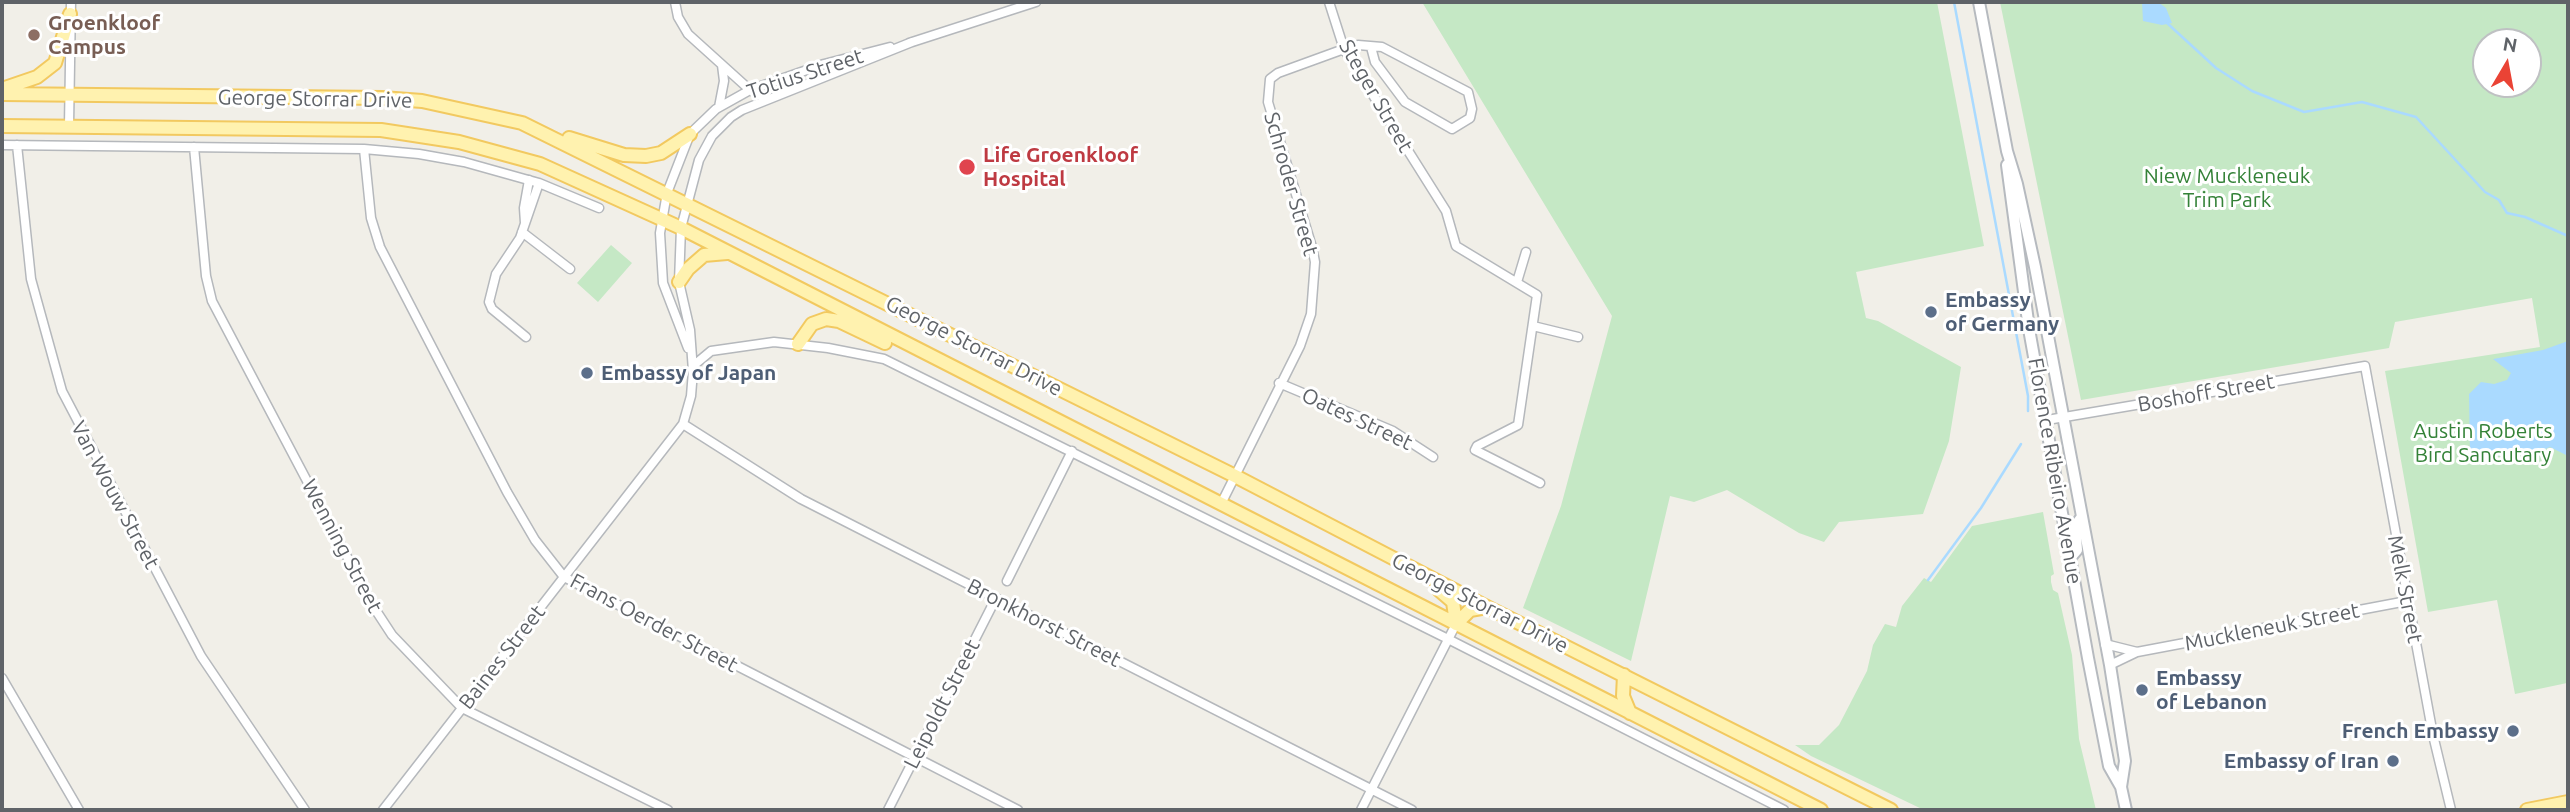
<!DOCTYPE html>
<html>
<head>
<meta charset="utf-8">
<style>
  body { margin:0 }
  #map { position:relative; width:2570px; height:812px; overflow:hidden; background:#f1efe8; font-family:Ubuntu,sans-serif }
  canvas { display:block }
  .frame { position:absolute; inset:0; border:4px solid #5f6368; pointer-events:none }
  .north { position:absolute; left:2472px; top:28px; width:70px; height:70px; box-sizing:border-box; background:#fff; border:2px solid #bfc1c3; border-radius:50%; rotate:10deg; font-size:19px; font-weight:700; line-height:28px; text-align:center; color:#5f6368 }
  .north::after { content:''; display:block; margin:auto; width:24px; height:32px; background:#ea4335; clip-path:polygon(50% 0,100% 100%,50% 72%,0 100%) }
</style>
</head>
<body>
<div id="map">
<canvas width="2570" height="812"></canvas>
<div class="frame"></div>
<div class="north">N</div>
</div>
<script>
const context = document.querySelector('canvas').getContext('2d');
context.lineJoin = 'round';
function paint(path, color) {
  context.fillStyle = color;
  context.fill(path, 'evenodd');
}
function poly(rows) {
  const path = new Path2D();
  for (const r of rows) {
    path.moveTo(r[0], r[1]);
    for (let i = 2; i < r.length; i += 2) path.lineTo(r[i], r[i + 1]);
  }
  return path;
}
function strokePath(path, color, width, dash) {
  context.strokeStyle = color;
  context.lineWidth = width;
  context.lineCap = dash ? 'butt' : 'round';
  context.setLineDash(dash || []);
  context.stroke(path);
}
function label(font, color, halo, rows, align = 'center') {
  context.font = font + ' Ubuntu,sans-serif';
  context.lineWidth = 6;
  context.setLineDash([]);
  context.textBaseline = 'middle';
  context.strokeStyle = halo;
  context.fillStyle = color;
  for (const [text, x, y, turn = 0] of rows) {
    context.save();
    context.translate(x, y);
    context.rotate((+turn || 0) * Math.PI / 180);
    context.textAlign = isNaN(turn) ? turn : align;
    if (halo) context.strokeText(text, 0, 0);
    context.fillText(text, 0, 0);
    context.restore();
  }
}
paint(poly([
  [1422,2,1937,2,1984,246,1856,272,1866,318,1878,321,1961,367,1949,441,1923,514,1839,522,1824,542,1799,533,1727,490,1694,502,1670,496,1631,661,1523,608,1561,506,1612,316],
  [2000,2,2568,2,2568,686,2567,683,2515,694,2497,600,2428,612,2385,371,2540,347,2532,298,2395,322,2389,348,2081,400],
  [2486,42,2528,42,2528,84,2486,84],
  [611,245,632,263,598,302,577,283],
  [2043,512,2054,574,2051,576,2051,582,2053,590,2058,593,2072,655,2079,739,2096,810,1924,810,1811,756,1795,745,1819,745,1839,725,1867,671,1873,645,1885,624,1896,627,1902,606,1924,578,1931,582,1972,526]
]), '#c5e8c5');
paint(poly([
  [2142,2,2158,2,2166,8,2172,23,2162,25,2143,21],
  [2568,341,2568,456,2550,447,2525,458,2514,451,2483,460,2470,453,2469,394,2481,382,2494,384,2507,380,2511,373,2493,359,2543,350]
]), '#aadaff');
strokePath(poly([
  [1954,2,2028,396,2028,411],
  [2167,23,2216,68,2252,91,2304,112,2362,102,2416,117,2485,192,2499,200,2507,213,2525,217,2568,236],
  [1928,580,1981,508,2021,444]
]), '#aadaff', 2.5);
const street = poly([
  [675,2,678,17,688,34,750,90,767,99],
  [1329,2,1344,49,1446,211,1456,246,1537,295,1518,425,1477,446,1475,450,1540,483],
  [909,43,1036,2],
  [719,107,724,81,722,65],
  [69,126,71,2],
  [2,145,364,149,419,154,464,162,539,183,599,208],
  [17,145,31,279,62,391,201,656,305,810],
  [194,147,206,276,212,301,373,606,392,635,462,708,668,810],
  [364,149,371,218,380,247,507,492,535,540,564,577,1018,810],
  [525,223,524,208,529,180],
  [522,232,570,269],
  [1517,282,1526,252],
  [1533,326,1578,337],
  [526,337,492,309,489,302,496,274,520,238,539,183],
  [688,348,663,283,660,233,667,193,690,134,716,109,750,90,824,64,890,47],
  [693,366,711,351,774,342,828,348,884,359,1448,639,1784,810],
  [1279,383,1393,431,1433,457],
  [2047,420,2365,366,2433,735,2451,810],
  [683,424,801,499,1412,810],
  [1222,502,1300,346,1311,314,1315,262,1312,247,1268,102,1270,79,1278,73,1344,49,1358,45,1382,47,1468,92,1472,109,1470,118,1452,129,1405,102,1375,62,1371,47],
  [1007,581,1072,451],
  [2105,644,2137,652],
  [2110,665,2137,652,2407,601],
  [2,678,79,810],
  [383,810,683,424,691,396,693,371,690,330,679,282,681,228,699,160,712,136,731,117,742,110,912,42],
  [888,810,996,598],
  [1361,810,1456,624]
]);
const secondary = poly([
  [1979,2,2007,151,2017,184,2035,267,2110,665,2125,761,2121,787,2126,810],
  [2007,165,2029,329,2088,658,2109,766,2121,787],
  [2070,558,2077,550,2075,526,2081,518]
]);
const primary = poly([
  [2,89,37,77,55,63,70,14],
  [2,94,382,98,422,101,522,123,1235,476,1487,607,1891,810],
  [2,126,381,130,459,142,540,164,681,228,1821,810],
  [569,138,624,155,646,156,661,153,690,134],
  [679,282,688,269,704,255,727,253],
  [798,344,812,324,826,319,839,321,885,343],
  [1439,590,1453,602,1456,624],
  [1456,624,1470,610,1487,607],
  [1624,675,1623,696,1630,713],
  [2527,810,2568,802]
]);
strokePath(street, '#b5b8bc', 11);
strokePath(secondary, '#b6babf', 14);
strokePath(primary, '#f2c960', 16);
strokePath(street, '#fff', 8);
strokePath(secondary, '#fff', 10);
strokePath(primary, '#fff2af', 12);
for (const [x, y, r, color] of [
  [34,35,7,"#8d6e63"],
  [967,167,9,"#e0444e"],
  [1931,312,7,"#5c6f8a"],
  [587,373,7,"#5c6f8a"],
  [2142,690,7,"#5c6f8a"],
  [2513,731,7,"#5c6f8a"],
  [2393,761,7,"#5c6f8a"]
]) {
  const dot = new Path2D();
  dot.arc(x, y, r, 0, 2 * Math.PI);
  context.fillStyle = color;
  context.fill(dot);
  strokePath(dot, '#fff', 2.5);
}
label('bold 21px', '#785e54', '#fff', [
  ["Groenkloof",48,23],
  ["Campus",48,47]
], 'left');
label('21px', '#5f6368', '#fff', [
  ["Totius Street",805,74,-18],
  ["Steger Street",1376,96,60],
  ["George Storrar Drive",315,99,1],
  ["Schroder Street",1291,184,74],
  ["George Storrar Drive",974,346,27],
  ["Boshoff Street",2206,393,-10],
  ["Oates Street",1357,419,25],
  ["Florence Ribeiro Avenue",2055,471,80],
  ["Van Wouw Street",115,495,62],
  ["Wenning Street",342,546,62],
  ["Melk Street",2405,589,79],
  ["George Storrar Drive",1480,603,27],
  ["Frans Oerder Street",654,623,28],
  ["Bronkhorst Street",1044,623,27],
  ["Muckleneuk Street",2272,627,-11],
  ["Baines Street",502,657,-52],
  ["Leipoldt Street",942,704,-63]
]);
label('bold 21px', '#be3a42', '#fff', [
  ["Life Groenkloof",983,155],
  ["Hospital",983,179]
], 'left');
label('21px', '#348238', '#fff', [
  ["Niew Muckleneuk",2227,176],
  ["Trim Park",2227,200],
  ["Austin Roberts",2483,431],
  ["Bird Sancutary",2483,455]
]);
label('bold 21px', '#4e5e75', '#fff', [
  ["Embassy",1945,300],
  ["of Germany",1945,324],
  ["Embassy of Japan",601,373],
  ["Embassy",2156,678],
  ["of Lebanon",2156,702],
  ["French Embassy",2499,731,"right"],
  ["Embassy of Iran",2379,761,"right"]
], 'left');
</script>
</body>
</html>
